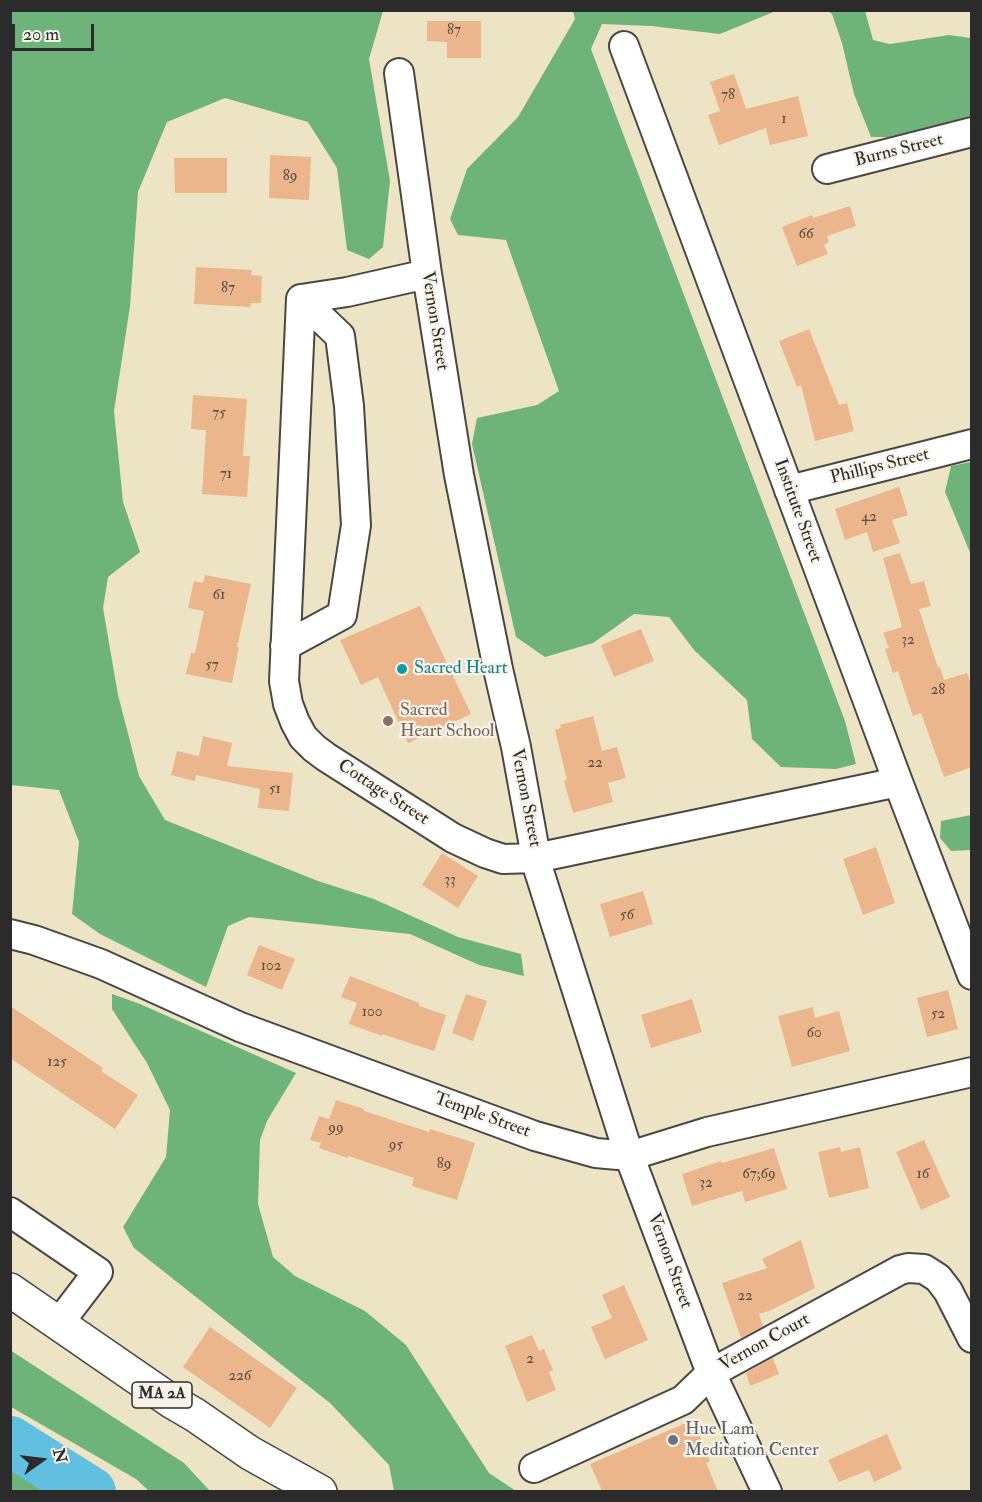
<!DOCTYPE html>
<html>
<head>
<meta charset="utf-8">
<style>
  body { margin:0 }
  #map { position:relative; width:982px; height:1502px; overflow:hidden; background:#ede4c5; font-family:"IM FELL Double Pica",serif }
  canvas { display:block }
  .frame { position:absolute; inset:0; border:12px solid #2b2b2b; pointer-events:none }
  .north { position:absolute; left:12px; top:1430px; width:60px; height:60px; -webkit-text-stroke:4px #f7f3e8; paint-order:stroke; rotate:76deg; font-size:16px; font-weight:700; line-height:24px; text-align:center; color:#2b2b2b }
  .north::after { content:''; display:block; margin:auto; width:21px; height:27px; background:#2b2b2b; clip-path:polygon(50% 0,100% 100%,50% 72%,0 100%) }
  .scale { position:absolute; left:12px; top:24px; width:82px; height:27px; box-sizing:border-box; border:3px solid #2b2b2b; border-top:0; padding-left:8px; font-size:18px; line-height:21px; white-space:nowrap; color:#2b2b2b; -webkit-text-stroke:4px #f7f3e8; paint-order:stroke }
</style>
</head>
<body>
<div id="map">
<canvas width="982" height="1502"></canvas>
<div class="frame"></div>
<div class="north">N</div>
<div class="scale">20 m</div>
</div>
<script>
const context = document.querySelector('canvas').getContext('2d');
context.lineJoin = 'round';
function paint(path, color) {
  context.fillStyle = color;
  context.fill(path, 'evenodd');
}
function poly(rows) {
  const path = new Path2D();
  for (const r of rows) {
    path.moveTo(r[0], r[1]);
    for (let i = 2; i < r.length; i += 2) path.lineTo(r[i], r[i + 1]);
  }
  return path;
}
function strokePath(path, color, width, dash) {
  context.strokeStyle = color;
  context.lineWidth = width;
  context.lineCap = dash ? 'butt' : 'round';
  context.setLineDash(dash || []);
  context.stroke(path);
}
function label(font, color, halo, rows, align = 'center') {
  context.font = font + ' "IM FELL Double Pica",serif';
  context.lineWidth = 4.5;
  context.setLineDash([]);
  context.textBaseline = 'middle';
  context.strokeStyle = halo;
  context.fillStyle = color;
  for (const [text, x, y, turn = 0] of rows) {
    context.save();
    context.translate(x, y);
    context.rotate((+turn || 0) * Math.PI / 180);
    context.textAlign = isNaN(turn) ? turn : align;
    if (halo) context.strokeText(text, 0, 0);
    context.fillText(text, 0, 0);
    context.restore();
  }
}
paint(poly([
  [11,10,383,11,369,59,390,181,383,247,369,259,347,250,337,168,308,122,225,98,167,122,138,192,130,306,114,411,123,502,140,552,108,577,103,608,118,695,139,776,165,820,318,881,374,899,458,937,521,954,524,976,479,965,410,934,249,917,228,926,206,987,100,934,72,914,79,842,59,790,11,785],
  [573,11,776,11,720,34,651,26,602,24,591,49,845,721,856,764,836,769,781,767,752,739,747,700,694,650,669,617,634,614,593,643,545,657,516,637,472,444,477,418,537,405,559,391,506,240,458,235,450,219,467,169,518,117,575,19],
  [828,11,865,11,873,40,890,44,949,35,971,38,971,116,888,137,871,137,854,94,842,43,832,14],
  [971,462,972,462,971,555,945,492,951,466],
  [971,815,971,850,951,851,940,838,941,821],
  [112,994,140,1004,296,1073,267,1121,260,1140,258,1204,273,1257,295,1276,365,1311,406,1345,489,1473,516,1491,394,1491,389,1465,330,1403,134,1248,123,1227,166,1157,170,1110,147,1063,112,1009],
  [10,1350,184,1463,210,1491,149,1491,136,1479,11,1407],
  [11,1460,66,1491,11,1491]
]), '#6eb47a');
strokePath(poly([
  [10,1441,91,1492]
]), '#61bfdf', 50);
paint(poly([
  [427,21,481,21,481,58,447,58,447,42,427,41],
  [734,74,746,109,798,96,808,136,770,145,766,128,719,145,708,115,720,111,710,82],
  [270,155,311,157,309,200,269,198],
  [174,158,227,158,227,193,175,193],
  [850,206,856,226,827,236,829,242,824,245,828,254,797,266,782,227,812,215,813,218],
  [196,267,252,270,251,275,262,276,261,303,251,303,250,307,194,304],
  [809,329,839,405,847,403,854,431,815,441,801,385,797,387,779,341],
  [193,395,247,399,243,456,250,456,247,497,202,494,206,430,191,429],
  [899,487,908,515,892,520,900,543,873,552,867,532,845,540,835,509],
  [900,553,911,584,924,581,931,606,919,609,938,668,940,667,944,680,967,673,972,686,972,767,944,777,921,713,913,716,898,671,893,673,885,649,889,648,883,633,902,627,883,558],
  [205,575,251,584,237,647,239,647,232,683,186,674,191,653,195,653,204,611,188,608,194,581,203,583],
  [420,606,471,714,408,743,378,677,361,685,340,640],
  [641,629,654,661,614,677,601,645],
  [593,716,602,751,617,747,626,778,608,783,613,802,573,813,564,781,567,780,555,730,561,728,560,725],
  [203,736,232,743,227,766,293,773,289,811,258,808,260,789,196,775,195,781,171,775,177,751,199,756],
  [876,847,895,903,863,915,843,859],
  [442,853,478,876,458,908,422,885],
  [643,891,653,924,610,937,600,904],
  [259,945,295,959,282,990,247,975],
  [350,976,419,1003,419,1006,446,1015,434,1051,382,1034,382,1036,349,1024,357,1003,341,997],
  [948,990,958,1029,927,1037,917,998],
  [466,994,487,1001,473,1041,452,1033],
  [692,999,702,1032,651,1048,641,1015],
  [10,1006,103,1068,101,1071,138,1095,115,1129,10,1058],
  [813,1007,815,1018,839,1011,850,1051,792,1067,778,1016],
  [336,1100,364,1109,364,1111,429,1132,430,1129,475,1143,457,1200,412,1186,414,1178,348,1156,348,1158,319,1148,321,1143,310,1140,319,1116,329,1119],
  [924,1140,950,1197,921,1210,896,1152],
  [840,1147,841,1152,860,1147,869,1188,829,1198,818,1152],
  [774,1148,787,1189,745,1202,742,1191,692,1206,682,1174,721,1161,722,1163],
  [801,1240,815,1288,769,1311,759,1314,763,1326,741,1338,722,1283,767,1268,762,1259],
  [624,1285,648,1340,605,1359,591,1327,612,1318,602,1295],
  [210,1327,297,1388,270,1428,183,1367],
  [532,1335,539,1351,544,1349,553,1370,549,1372,556,1390,527,1402,505,1346],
  [773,1358,779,1374,750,1386,746,1373],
  [693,1420,710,1461,706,1463,718,1491,602,1491,590,1464],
  [887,1434,902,1469,874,1482,869,1470,839,1482,828,1460]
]), '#ecb68c');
const minor = poly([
  [624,46,898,782,972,975],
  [399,73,427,274,459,475,498,669,516,747,538,868,629,1155,711,1373,767,1492],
  [827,169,972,132],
  [301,299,284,681,288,704,295,722,303,737,314,748,326,757,453,838,485,853,503,859,536,858,898,782],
  [301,299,347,292,427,274],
  [789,490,972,444],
  [285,646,342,615,356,525,349,406,340,336,301,299],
  [10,934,34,940,101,964,240,1027,535,1136,596,1153,618,1155,636,1154,707,1132,972,1072],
  [10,1212,98,1272,59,1323],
  [534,1468,683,1400,711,1373,900,1270,908,1268,924,1269,938,1278,948,1291,972,1338]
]);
const highway = poly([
  [10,1290,171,1401,195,1415,250,1453,320,1492]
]);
strokePath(minor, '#484742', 32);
strokePath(highway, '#484742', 36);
strokePath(minor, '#fff', 28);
strokePath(highway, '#fff', 33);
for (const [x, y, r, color] of [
  [402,669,6,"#0f9aa8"],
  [388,721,6,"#8d6e63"],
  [673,1440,6,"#6b7280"]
]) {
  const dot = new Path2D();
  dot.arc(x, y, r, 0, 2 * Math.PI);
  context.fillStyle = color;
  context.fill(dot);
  strokePath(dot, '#f7f3e8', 2);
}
label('15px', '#5b4e43', null, [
  ["87",454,31],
  ["78",728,96],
  ["1",784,120],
  ["89",290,177],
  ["66",806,235],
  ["87",228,289],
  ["75",219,414],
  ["71",226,475],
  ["42",869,518],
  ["61",219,596],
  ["32",908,641],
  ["57",212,666],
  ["28",938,691],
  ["22",595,764],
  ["51",275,790],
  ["33",450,881],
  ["56",627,916],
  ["102",271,967],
  ["100",372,1013],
  ["52",938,1015],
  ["60",814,1034],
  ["125",57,1063],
  ["99",336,1129],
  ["95",396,1146],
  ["89",444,1165],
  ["67;69",759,1175],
  ["16",923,1175],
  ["32",706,1184],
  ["22",745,1297],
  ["2",530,1360],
  ["226",240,1377]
]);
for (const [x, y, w] of [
  [162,1395,60]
]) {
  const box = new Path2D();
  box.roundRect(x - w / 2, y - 13, w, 26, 4.5);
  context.fillStyle = '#f7f3e8';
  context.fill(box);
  strokePath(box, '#2b2b2b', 1.5);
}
label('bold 16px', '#2b2b2b', null, [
  ["MA 2A",162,1395]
]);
label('18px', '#2b2b2b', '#f7f3e8', [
  ["Burns Street",899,151,-14],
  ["Vernon Street",434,321,81],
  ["Phillips Street",880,467,-14],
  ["Institute Street",797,511,70],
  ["Cottage Street",383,793,33],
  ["Vernon Street",525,798,79],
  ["Temple Street",482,1116,20],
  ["Vernon Street",669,1261,70],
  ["Vernon Court",765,1343,-29]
]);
label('18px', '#0d838f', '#f7f3e8', [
  ["Sacred Heart",414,669]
], 'left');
label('18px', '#785e54', '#f7f3e8', [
  ["Sacred",400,711],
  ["Heart School",400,732]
], 'left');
label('18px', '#5b616d', '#f7f3e8', [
  ["Hue Lam",685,1430],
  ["Meditation Center",685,1451]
], 'left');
</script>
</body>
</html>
